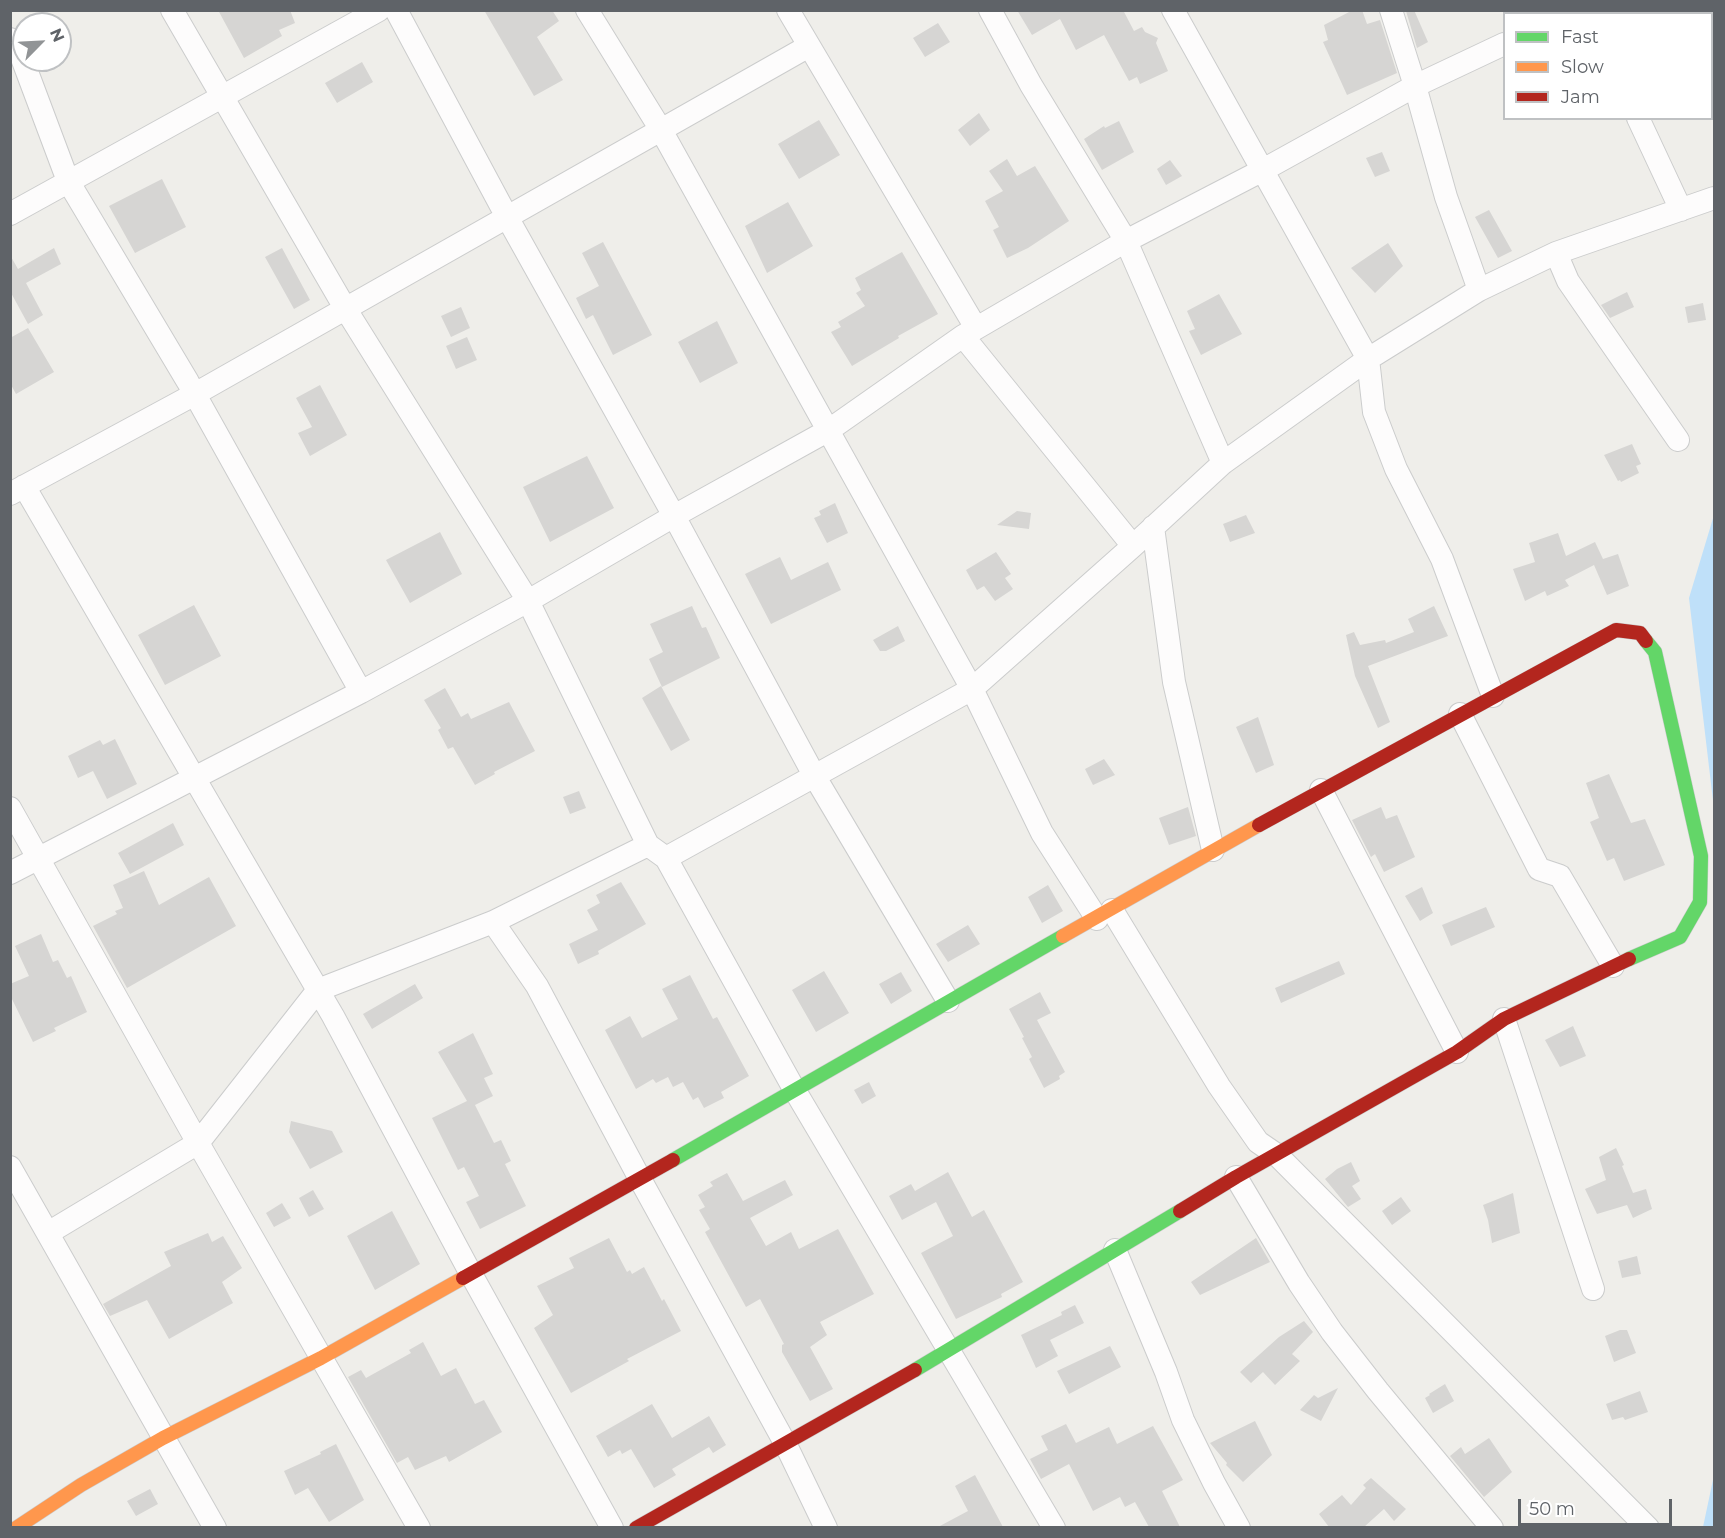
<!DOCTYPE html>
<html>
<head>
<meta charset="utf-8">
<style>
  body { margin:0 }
  #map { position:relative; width:1725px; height:1538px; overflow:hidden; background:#efeeea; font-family:Montserrat,sans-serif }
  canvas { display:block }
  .frame { position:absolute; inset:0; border:12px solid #5f6368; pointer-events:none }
  .legend { position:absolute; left:1503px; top:12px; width:210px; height:108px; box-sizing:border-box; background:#fff; border:2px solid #bfc1c3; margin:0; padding:8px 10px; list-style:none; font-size:18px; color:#5f6368 }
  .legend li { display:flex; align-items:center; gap:12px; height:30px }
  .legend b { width:30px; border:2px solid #bfc1c3 }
  .north { position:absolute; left:12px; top:12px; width:60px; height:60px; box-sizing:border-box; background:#fff; border:2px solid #bfc1c3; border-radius:50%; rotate:66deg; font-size:16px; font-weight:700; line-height:24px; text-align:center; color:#5f6368 }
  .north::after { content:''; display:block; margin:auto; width:21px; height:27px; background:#919496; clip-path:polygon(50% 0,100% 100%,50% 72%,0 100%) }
  .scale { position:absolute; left:1518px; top:1499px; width:154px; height:27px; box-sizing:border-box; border:3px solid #5f6368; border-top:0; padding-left:8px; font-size:18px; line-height:21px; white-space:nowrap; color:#5f6368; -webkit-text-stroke:4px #fff; paint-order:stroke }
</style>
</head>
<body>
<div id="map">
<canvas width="1725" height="1538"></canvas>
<div class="frame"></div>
<ul class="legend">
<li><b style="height:8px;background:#63d668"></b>Fast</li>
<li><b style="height:8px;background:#ff974d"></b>Slow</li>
<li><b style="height:8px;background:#b3261e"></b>Jam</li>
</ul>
<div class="north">N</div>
<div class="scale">50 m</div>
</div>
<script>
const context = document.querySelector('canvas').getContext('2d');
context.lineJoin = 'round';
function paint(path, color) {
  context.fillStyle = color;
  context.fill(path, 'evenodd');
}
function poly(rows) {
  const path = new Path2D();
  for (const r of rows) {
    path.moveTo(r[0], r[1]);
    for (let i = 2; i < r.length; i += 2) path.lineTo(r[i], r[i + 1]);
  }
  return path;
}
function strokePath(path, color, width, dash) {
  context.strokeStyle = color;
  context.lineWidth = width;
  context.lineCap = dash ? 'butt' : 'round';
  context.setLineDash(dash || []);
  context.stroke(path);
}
paint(poly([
  [1714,515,1714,809,1689,598],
  [1714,1475,1714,1527,1703,1527]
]), '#bfe0f9');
strokePath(poly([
  [1712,14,1714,19]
]), '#bfe0f9', 6);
paint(poly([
  [218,10,290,10,295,23,279,30,282,36,244,58],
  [484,10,552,10,559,21,537,37,563,80,534,96],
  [1017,10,1123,10,1134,31,1142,27,1145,32,1158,38,1156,43,1168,71,1140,84,1137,77,1129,81,1104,35,1076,50,1060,19,1032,35],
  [1353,10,1362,10,1367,24,1380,20,1397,73,1347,95,1323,42,1328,40,1324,25],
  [1414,10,1428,42,1417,48,1406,11],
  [938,23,950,42,925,57,913,38],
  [362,62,373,82,337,103,325,83],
  [979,113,990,130,970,146,958,130],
  [819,120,840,155,799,179,778,144],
  [1119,121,1134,152,1102,170,1084,139,1104,126,1105,128],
  [1382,152,1390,171,1375,177,1366,158],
  [1007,159,1017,176,1035,166,1069,221,1028,248,1007,258,993,230,999,227,985,201,1003,191,989,171],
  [1170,160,1182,176,1166,185,1157,169],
  [162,179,186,227,135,253,109,206],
  [788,202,813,246,767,273,745,226],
  [1489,210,1512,251,1498,258,1475,217],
  [603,242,652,335,613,355,593,315,586,319,576,298,599,286,582,253],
  [1388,243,1403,266,1375,293,1351,268],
  [54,248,61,264,26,283,43,315,28,324,10,291,10,255,18,269],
  [282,248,310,300,294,309,265,257],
  [902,252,938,314,898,336,899,338,852,366,831,332,841,327,838,322,865,306,856,293,861,290,855,278],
  [1627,292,1634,307,1610,318,1601,305],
  [1219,294,1242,334,1201,355,1189,331,1195,329,1187,311],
  [1703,303,1706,320,1688,323,1685,307],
  [461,307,470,328,451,337,441,316],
  [717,321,738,363,700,383,678,342],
  [28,328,54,372,16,394,10,383,10,338],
  [467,337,477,360,456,369,446,346],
  [320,385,347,435,310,456,298,433,312,427,296,398],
  [1632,444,1641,464,1636,466,1639,473,1621,482,1620,480,1618,481,1604,455],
  [587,456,614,508,550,542,523,487],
  [835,503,848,533,827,543,814,518,821,515,819,511],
  [1017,511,1031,513,1029,529,997,525],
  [1246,515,1255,533,1230,542,1223,524],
  [440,532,462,574,410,603,386,560],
  [1558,533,1566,556,1595,542,1603,559,1618,554,1629,586,1607,595,1594,565,1565,580,1569,586,1547,596,1545,591,1525,601,1513,569,1535,562,1529,543],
  [996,552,1011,574,1005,578,1013,589,995,601,984,586,977,590,966,570],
  [780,557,791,580,828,562,841,590,771,624,745,574],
  [194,605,221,656,165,685,138,635],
  [692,606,702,628,706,627,720,658,662,687,649,659,663,652,650,624],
  [1434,606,1448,636,1368,666,1390,722,1378,728,1355,676,1346,635,1354,632,1360,645,1385,640,1386,643,1414,632,1408,619],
  [898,626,905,641,886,651,880,651,873,640],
  [661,686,690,740,671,751,642,698],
  [445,688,461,717,468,713,471,719,509,702,535,751,494,772,495,774,475,785,453,747,448,749,438,730,441,728,424,700],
  [1258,717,1274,765,1256,773,1236,727],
  [115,739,137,784,107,799,93,771,78,778,68,756,100,740,103,745],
  [1104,759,1115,775,1093,785,1085,769],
  [1609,774,1631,823,1645,819,1665,865,1624,881,1614,858,1607,861,1590,822,1599,818,1586,783],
  [579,791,586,808,570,814,563,797],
  [1188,807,1196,836,1169,845,1159,818],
  [1381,807,1386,819,1397,815,1415,857,1384,872,1375,854,1371,857,1352,820],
  [173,823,184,845,130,874,118,853],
  [144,871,159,905,209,877,236,926,127,988,93,926,117,914,115,911,123,908,113,885],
  [621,882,646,924,598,951,599,954,578,964,569,944,598,930,587,910,600,903,596,895],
  [1048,885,1063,911,1042,923,1028,897],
  [1422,887,1433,913,1420,921,1405,896],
  [1486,907,1495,927,1451,946,1442,925],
  [968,925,980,944,948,962,936,944],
  [41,934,53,962,58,960,67,978,71,976,87,1012,54,1028,56,1031,33,1042,10,995,10,984,29,976,15,946],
  [1339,961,1345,974,1281,1003,1275,988],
  [824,971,849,1013,816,1032,792,990],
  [901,972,912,991,891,1004,879,984],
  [690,975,713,1019,717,1017,749,1076,721,1092,724,1098,704,1108,698,1097,693,1100,683,1082,673,1087,668,1077,656,1083,653,1079,636,1089,605,1030,630,1016,642,1038,678,1019,662,989],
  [415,984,423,998,372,1029,363,1014],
  [1040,992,1051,1013,1037,1020,1065,1072,1059,1076,1060,1079,1044,1088,1029,1059,1032,1057,1022,1038,1024,1037,1009,1009],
  [1573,1026,1586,1056,1560,1067,1545,1040],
  [473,1033,493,1074,484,1078,493,1096,475,1105,494,1143,501,1140,511,1161,505,1164,526,1206,480,1229,466,1202,479,1196,464,1167,458,1170,432,1118,467,1101,438,1052],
  [869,1082,876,1096,862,1104,854,1090],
  [291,1121,332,1131,343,1152,310,1169,289,1132],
  [1616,1148,1624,1165,1622,1166,1633,1193,1646,1189,1652,1209,1633,1218,1627,1205,1597,1214,1585,1189,1606,1180,1599,1157],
  [1351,1162,1360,1181,1352,1186,1361,1199,1348,1207,1325,1179,1337,1169],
  [948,1172,972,1217,984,1210,1023,1282,1001,1294,1002,1297,956,1319,921,1253,953,1236,936,1202,902,1220,889,1196,911,1184,915,1191],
  [727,1173,743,1201,785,1180,793,1195,750,1218,766,1246,791,1232,799,1249,838,1229,874,1294,820,1322,827,1335,810,1347,833,1389,810,1401,782,1352,782,1345,784,1344,760,1299,746,1307,705,1232,710,1229,699,1210,705,1207,698,1195,713,1186,710,1182],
  [313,1190,324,1209,309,1217,299,1198],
  [1513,1193,1520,1233,1492,1243,1488,1220,1483,1205],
  [1401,1197,1411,1211,1392,1225,1382,1211],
  [282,1203,291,1218,274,1227,266,1213],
  [392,1211,420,1264,375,1290,347,1236],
  [208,1233,212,1242,223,1236,242,1268,222,1282,233,1303,169,1339,147,1300,110,1316,103,1304,171,1266,164,1252],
  [609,1238,627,1272,630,1270,632,1274,644,1267,662,1301,664,1299,681,1331,627,1359,629,1361,571,1393,534,1328,553,1315,537,1286,574,1268,569,1258],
  [1256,1238,1270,1262,1200,1295,1191,1282],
  [1637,1256,1641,1274,1622,1278,1618,1261],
  [1075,1305,1084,1323,1050,1340,1058,1356,1036,1368,1021,1335,1062,1315,1061,1312],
  [1304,1321,1313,1332,1292,1354,1300,1361,1275,1385,1263,1372,1251,1383,1240,1372,1279,1337],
  [1620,1330,1627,1330,1636,1353,1614,1362,1605,1336],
  [423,1342,441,1376,456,1368,475,1404,484,1400,502,1432,449,1462,446,1456,415,1470,408,1457,397,1463,348,1377,361,1370,366,1378,411,1353,409,1350],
  [1110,1346,1121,1367,1069,1394,1057,1371],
  [1445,1384,1454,1401,1433,1413,1425,1398,1430,1395,1429,1394],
  [1338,1388,1321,1421,1300,1410,1314,1395,1318,1398],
  [1640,1391,1648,1412,1625,1420,1623,1417,1612,1420,1606,1404],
  [652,1404,672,1438,709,1416,726,1445,713,1453,709,1447,672,1469,676,1475,654,1488,631,1449,622,1454,620,1450,608,1457,596,1436],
  [1255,1421,1272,1455,1243,1482,1226,1465,1227,1463,1210,1443],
  [1066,1424,1076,1443,1109,1427,1117,1444,1153,1426,1183,1480,1162,1491,1180,1527,1149,1527,1135,1502,1125,1507,1120,1497,1093,1511,1069,1464,1041,1479,1030,1459,1048,1450,1041,1436],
  [1489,1438,1512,1472,1484,1497,1450,1456,1461,1447,1465,1454],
  [336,1444,364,1500,329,1522,308,1488,295,1495,284,1471,321,1454,320,1452],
  [975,1475,1003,1527,938,1527,968,1511,955,1486],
  [1371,1478,1406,1509,1394,1521,1384,1509,1364,1527,1329,1527,1319,1514,1342,1495,1351,1505,1366,1488,1363,1485],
  [150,1489,158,1504,136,1516,127,1501]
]), '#d6d5d3');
const street = poly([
  [172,10,345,308,528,601,648,845,666,858,794,1089,1054,1528],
  [396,10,507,217,674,516,815,777,948,1001],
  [587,10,661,130,972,689,1042,833,1097,919],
  [788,10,976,328],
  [990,10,1031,85,1126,241,1223,463],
  [1173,10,1368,359,1374,412,1396,469,1442,559,1493,696],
  [1391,10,1415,86,1446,197,1479,290,1556,253,1714,198],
  [1569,14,1573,11],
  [10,39,20,53,68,181,188,382,361,692],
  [1638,118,1681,210],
  [10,214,379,10],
  [1556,253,1568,281,1678,440],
  [963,336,1133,546],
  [24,486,333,1016,471,1274,612,1528],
  [10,494,195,394,809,46],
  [1153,527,1174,682,1213,850],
  [1460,714,1539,869,1560,876,1613,966],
  [1321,790,1457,1052],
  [10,808,198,1143,419,1528],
  [666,858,972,689,1133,546,1223,463,1368,359,1479,290],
  [10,873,361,692,528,601,674,516,829,430,963,336,1126,241,1263,170,1415,86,1504,44],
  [1112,910,1219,1086,1258,1142,1277,1155,1648,1528],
  [493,922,537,986,640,1179,785,1443,826,1528],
  [1504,1019,1593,1289],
  [10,1167,215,1528],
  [1236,1177,1299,1283,1332,1332,1378,1391,1492,1528],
  [48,1233,198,1143,318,990,493,922,648,845],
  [1115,1250,1166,1372,1183,1420,1214,1483,1239,1528]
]);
const fast = poly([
  [1629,959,1680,937,1700,902,1701,856,1655,652,1646,641],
  [673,1160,1063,936],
  [915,1370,1180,1211]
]);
const slow = poly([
  [1063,936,1259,825],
  [16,1528,81,1485,163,1438,321,1358,463,1278]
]);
const jam = poly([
  [1259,825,1616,630,1640,633,1646,641],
  [1180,1211,1236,1177,1457,1052,1504,1019,1629,959],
  [463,1278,673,1160],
  [636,1528,915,1370]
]);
strokePath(street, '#cbcccc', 24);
strokePath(fast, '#cacacb', 15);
strokePath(slow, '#cacacb', 15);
strokePath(jam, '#cacacb', 15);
strokePath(street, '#fdfcfc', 22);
strokePath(fast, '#63d668', 14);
strokePath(slow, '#ff974d', 14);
strokePath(jam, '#b3261e', 14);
</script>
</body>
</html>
